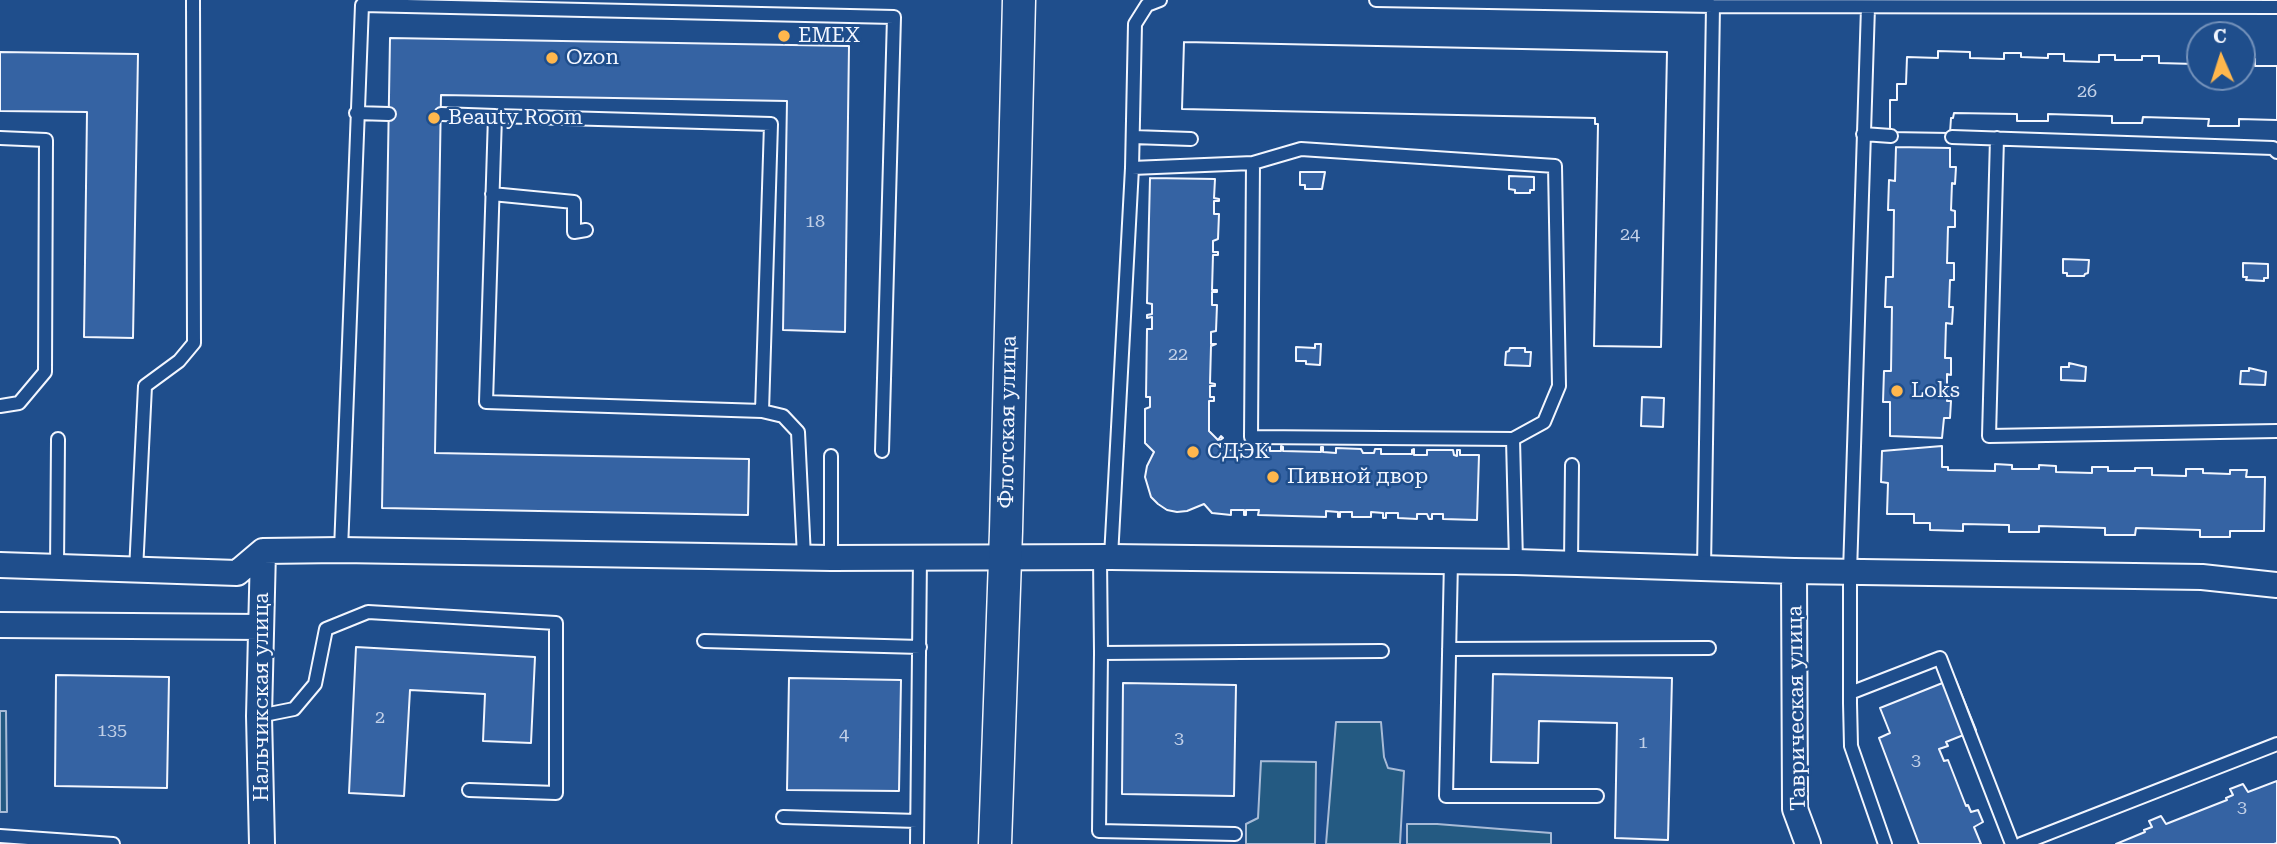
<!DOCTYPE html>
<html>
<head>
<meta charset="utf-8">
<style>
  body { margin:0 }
  #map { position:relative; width:2277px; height:844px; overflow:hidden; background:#1f4e8c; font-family:"Roboto Serif",serif }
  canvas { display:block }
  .north { position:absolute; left:2186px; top:21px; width:70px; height:70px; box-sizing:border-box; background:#1f4e8c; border:2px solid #7391ba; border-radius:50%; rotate:357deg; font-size:19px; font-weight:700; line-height:28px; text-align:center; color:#f2f6ff }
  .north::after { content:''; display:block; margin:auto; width:24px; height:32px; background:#ffb74d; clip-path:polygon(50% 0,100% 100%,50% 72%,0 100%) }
</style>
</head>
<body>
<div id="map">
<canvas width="2277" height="844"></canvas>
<div class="north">С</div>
</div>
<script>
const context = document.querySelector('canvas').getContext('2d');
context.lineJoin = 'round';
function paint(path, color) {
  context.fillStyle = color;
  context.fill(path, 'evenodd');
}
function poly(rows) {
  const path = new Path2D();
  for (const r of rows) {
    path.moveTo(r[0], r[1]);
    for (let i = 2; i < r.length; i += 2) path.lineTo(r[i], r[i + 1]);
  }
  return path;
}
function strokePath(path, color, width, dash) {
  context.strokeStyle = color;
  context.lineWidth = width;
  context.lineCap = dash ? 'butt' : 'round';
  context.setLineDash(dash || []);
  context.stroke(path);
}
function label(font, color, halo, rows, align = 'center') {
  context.font = font + ' "Roboto Serif",serif';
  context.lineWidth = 5;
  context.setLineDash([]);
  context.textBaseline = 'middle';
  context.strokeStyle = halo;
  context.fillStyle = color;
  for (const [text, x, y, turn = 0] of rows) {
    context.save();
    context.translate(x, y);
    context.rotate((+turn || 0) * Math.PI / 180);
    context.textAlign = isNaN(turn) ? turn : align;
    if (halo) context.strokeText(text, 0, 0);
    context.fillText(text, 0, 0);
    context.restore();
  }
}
const green = poly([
  [0,711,6,711,7,812,0,812,0,711],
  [1336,722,1381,722,1384,757,1388,768,1404,771,1400,844,1326,844,1336,722],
  [1261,761,1316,762,1315,844,1246,844,1246,824,1258,818,1261,761],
  [1407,824,1437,824,1551,833,1551,844,1407,844,1407,824]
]);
paint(green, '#245a82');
strokePath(green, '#a8bbd7', 2);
const building = poly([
  [390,38,849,46,845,332,783,330,787,101,441,95,435,453,749,459,748,515,382,508,390,38],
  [1184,42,1667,52,1661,347,1594,346,1598,124,1595,124,1595,118,1182,109,1184,42],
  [1184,42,1667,52,1661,347,1594,346,1598,124,1595,124,1595,118,1182,109,1184,42],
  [1938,51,1970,52,1970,58,2004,59,2004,53,2021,53,2021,57,2048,58,2048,54,2064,54,2064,61,2099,62,2099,55,2115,55,2115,60,2142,60,2142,56,2159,56,2159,63,2195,64,2195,57,2200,57,2200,77,2242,77,2242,59,2255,59,2255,66,2277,66,2277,120,2239,119,2239,126,2208,126,2209,119,2143,117,2142,123,2112,123,2112,116,2048,114,2048,121,2017,121,2017,114,1954,113,1953,118,1951,118,1950,133,1890,132,1890,100,1897,100,1897,84,1906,84,1907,57,1938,58,1938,51],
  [1938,51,1970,52,1970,58,2004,59,2004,53,2021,53,2021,57,2048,58,2048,54,2064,54,2064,61,2099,62,2099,55,2115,55,2115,60,2142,60,2142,56,2159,56,2159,63,2195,64,2195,57,2200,57,2200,77,2242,77,2242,59,2255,59,2255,66,2277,66,2277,120,2239,119,2239,126,2208,126,2209,119,2143,117,2142,123,2112,123,2112,116,2048,114,2048,121,2017,121,2017,114,1954,113,1953,118,1951,118,1950,133,1890,132,1890,100,1897,100,1897,84,1906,84,1907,57,1938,58,1938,51],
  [0,52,138,54,133,338,84,337,87,112,0,111,0,52],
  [1896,147,1950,148,1950,167,1956,167,1955,184,1952,183,1951,210,1955,211,1955,227,1948,227,1947,263,1954,263,1954,280,1950,280,1949,307,1953,307,1952,324,1946,323,1945,358,1951,358,1951,375,1947,374,1947,401,1951,401,1950,418,1944,418,1942,438,1890,436,1890,402,1883,402,1884,371,1891,371,1892,307,1885,307,1886,277,1893,277,1894,210,1888,210,1889,180,1895,181,1896,147],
  [1300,172,1325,172,1322,189,1305,189,1305,185,1300,185,1300,172],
  [1509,176,1534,177,1534,190,1530,190,1530,193,1515,193,1515,190,1509,189,1509,176],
  [1150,178,1215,179,1214,198,1219,199,1219,201,1214,201,1214,214,1219,214,1218,239,1213,241,1213,252,1218,252,1218,255,1213,255,1212,290,1217,290,1217,292,1212,292,1212,305,1217,305,1216,331,1211,332,1211,344,1216,344,1211,346,1210,383,1215,384,1215,386,1210,386,1210,397,1214,397,1214,401,1209,401,1209,431,1218,440,1221,436,1223,438,1219,441,1227,450,1266,451,1266,446,1270,447,1270,451,1281,451,1281,446,1283,447,1283,451,1321,452,1321,447,1323,447,1323,452,1336,453,1336,448,1361,449,1363,453,1374,453,1375,449,1381,449,1381,454,1412,454,1412,450,1414,449,1414,455,1427,455,1427,450,1453,450,1454,455,1457,456,1457,450,1460,450,1460,455,1479,455,1477,520,1443,519,1443,514,1432,514,1432,519,1429,519,1427,514,1417,514,1417,519,1398,518,1398,513,1386,513,1386,518,1383,518,1383,513,1371,512,1371,517,1352,517,1352,512,1340,512,1340,517,1338,517,1338,512,1326,511,1326,517,1258,515,1259,510,1246,510,1246,515,1244,515,1244,510,1231,510,1231,515,1212,513,1204,504,1187,511,1177,512,1167,510,1158,504,1151,497,1145,477,1147,466,1154,452,1145,443,1145,409,1150,407,1150,397,1146,397,1147,329,1152,329,1152,317,1147,318,1147,315,1152,314,1152,304,1147,303,1147,301,1150,178],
  [2063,259,2089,260,2088,273,2085,274,2084,276,2067,276,2067,273,2063,273,2063,259],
  [2243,263,2268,264,2268,278,2264,278,2264,281,2246,280,2247,277,2243,277,2243,263],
  [1315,344,1321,344,1320,365,1306,364,1306,361,1296,361,1296,347,1315,348,1315,344],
  [1510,348,1525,348,1525,352,1531,352,1530,366,1505,365,1506,352,1509,351,1510,348],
  [2069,363,2086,367,2085,381,2061,380,2061,367,2069,367,2069,363],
  [2249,368,2266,372,2265,385,2240,384,2241,371,2249,371,2249,368],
  [1642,397,1664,398,1663,427,1641,426,1642,397],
  [1942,446,1942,467,1948,467,1948,470,1995,471,1995,464,2012,465,2012,469,2039,469,2039,465,2056,466,2056,472,2092,473,2092,467,2108,467,2108,471,2135,471,2135,468,2152,468,2152,475,2186,476,2186,469,2203,469,2203,473,2230,474,2230,470,2247,470,2246,477,2265,477,2264,531,2230,531,2230,537,2200,537,2200,530,2136,528,2135,535,2105,535,2105,528,2039,526,2039,532,2009,532,2009,525,1963,524,1963,531,1930,530,1930,523,1914,523,1914,514,1887,514,1888,483,1881,482,1882,451,1942,446],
  [356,647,535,657,531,743,483,741,485,694,410,690,404,796,349,793,356,647],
  [1493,674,1672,678,1668,840,1615,838,1617,723,1539,721,1538,763,1491,762,1493,674],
  [56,675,169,677,167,788,55,786,56,675],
  [789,678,901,680,899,791,787,790,789,678],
  [1955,678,1976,730,1946,742,1948,746,1939,749,1944,761,1948,760,1966,806,1968,805,1971,812,1978,810,1983,822,1974,827,1981,844,1919,844,1879,738,1890,733,1880,708,1955,678],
  [1123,683,1236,685,1234,796,1122,794,1123,683],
  [2277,781,2277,843,2274,844,2116,844,2145,832,2144,830,2152,827,2149,821,2161,816,2166,824,2227,800,2226,798,2233,795,2230,789,2243,784,2248,792,2277,781]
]);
paint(building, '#3563a3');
strokePath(building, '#f2f6ff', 2);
const service = poly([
  [1376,0,1713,6,1704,568],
  [1713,6,2277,7],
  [1868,7,1850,572,1850,703,1851,746,1885,844],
  [356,113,389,114],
  [441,114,495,116],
  [1863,134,1891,136],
  [1133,137,1191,139],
  [1952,137,2273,148,2277,152],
  [0,138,46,140,45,372,19,403,0,406],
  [1997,138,1989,436,2277,431],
  [1253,163,1251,437,1513,439],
  [1132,168,1253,163,1301,149,1555,166,1559,386,1544,422,1513,439,1516,562],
  [492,194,574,202,574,232,586,230],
  [762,411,771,124,495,116,486,402,762,411,783,416,798,432,804,557],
  [341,550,362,5,894,17,882,451],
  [1111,557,1132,168,1135,24,1147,5,1160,0],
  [831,558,831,456],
  [1100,558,1101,653,1382,651],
  [1451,561,1446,796,1597,796],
  [1571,563,1572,465],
  [57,568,58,439],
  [136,571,145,386,179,361,194,343,193,0],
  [704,641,920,647],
  [1449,649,1709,648],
  [1101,653,1099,831,1235,834],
  [1850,693,1940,658,2012,844],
  [259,716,294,709,315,684,326,629,368,612,556,623,556,793,469,790],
  [783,817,917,821],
  [0,836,113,844],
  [917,844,920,558],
  [2021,844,2277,744]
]);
const minor = poly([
  [0,565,237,573,263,551,341,550,831,558,1111,557,1516,562,1794,571,2202,577,2277,585],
  [1794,571,1795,809,1808,844],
  [0,625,261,627],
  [262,844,259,716,263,551]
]);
const tertiary = poly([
  [995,844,1006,531,1019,0]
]);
strokePath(service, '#f2f6ff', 16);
strokePath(minor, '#f2f6ff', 28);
strokePath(tertiary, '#f2f6ff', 35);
strokePath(service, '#1f4e8c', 12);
strokePath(minor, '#1f4e8c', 24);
strokePath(tertiary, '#1f4e8c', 32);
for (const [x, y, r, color] of [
  [784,36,7,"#ffb74d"],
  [552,58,7,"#ffb74d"],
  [434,118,7,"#ffb74d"],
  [1897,391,7,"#ffb74d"],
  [1193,452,7,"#ffb74d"],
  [1273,477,7,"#ffb74d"]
]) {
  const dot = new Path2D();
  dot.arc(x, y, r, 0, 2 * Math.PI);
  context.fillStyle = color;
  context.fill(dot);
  strokePath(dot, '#1f4e8c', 2.5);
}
label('18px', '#c3d1e8', null, [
  ["26",2087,92],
  ["18",815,222],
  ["24",1630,235],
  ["22",1178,355],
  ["2",380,718],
  ["135",112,731],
  ["4",844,735],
  ["3",1179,739],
  ["1",1643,743],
  ["3",1916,761],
  ["3",2242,808]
]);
label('21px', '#f2f6ff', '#1f4e8c', [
  ["EMEX",798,36],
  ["Ozon",566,58],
  ["Beauty Room",448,118],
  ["Loks",1911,391],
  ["СДЭК",1207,452],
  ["Пивной двор",1287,477]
], 'left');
label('21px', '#f2f6ff', '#1f4e8c', [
  ["Флотская улица",1008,422,-89],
  ["Нальчикская улица",262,697,-90],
  ["Таврическая улица",1797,708,-91]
]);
</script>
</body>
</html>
